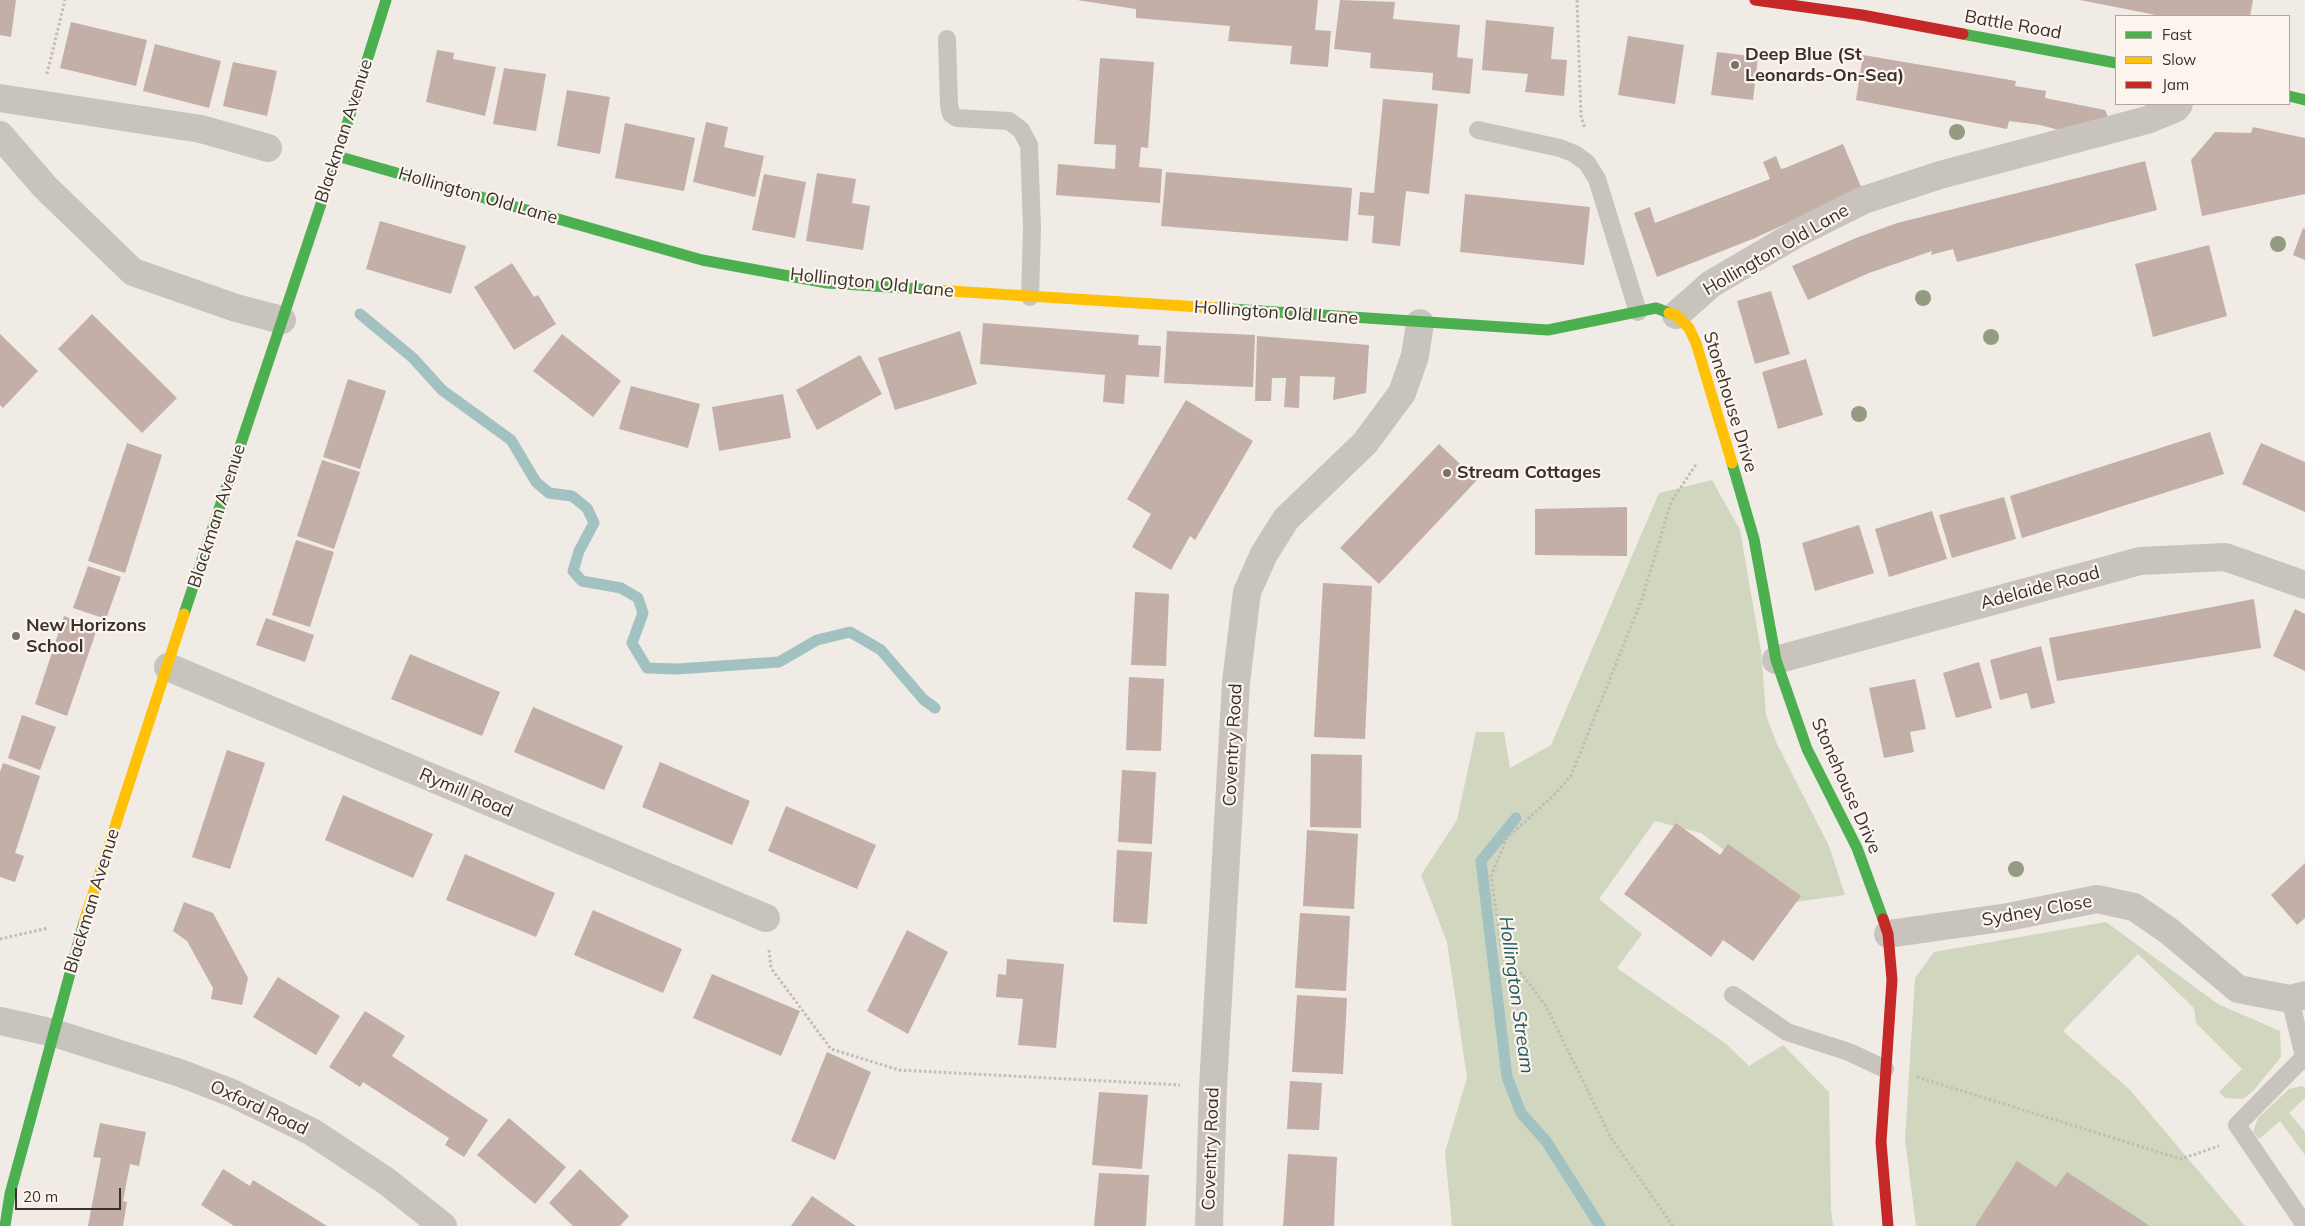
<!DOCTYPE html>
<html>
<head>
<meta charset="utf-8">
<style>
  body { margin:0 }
  #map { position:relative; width:2305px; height:1226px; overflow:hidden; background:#f0ebe5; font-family:Mulish,sans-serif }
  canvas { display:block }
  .legend { position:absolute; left:2115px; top:15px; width:175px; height:90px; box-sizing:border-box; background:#fbf5ee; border:1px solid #aea6a0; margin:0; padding:6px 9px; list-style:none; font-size:15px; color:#3b302b }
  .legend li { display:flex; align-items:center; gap:10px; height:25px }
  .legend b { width:25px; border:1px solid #aea6a0 }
  .scale { position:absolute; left:15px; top:1188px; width:106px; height:22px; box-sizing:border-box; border:2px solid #3b302b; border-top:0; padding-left:6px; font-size:15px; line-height:18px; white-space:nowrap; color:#3b302b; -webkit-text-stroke:4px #fbf5ee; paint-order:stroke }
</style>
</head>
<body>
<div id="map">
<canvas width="2305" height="1226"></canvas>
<ul class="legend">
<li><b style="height:6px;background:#4caf50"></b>Fast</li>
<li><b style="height:6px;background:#ffc107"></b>Slow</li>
<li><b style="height:6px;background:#c62828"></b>Jam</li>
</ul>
<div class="scale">20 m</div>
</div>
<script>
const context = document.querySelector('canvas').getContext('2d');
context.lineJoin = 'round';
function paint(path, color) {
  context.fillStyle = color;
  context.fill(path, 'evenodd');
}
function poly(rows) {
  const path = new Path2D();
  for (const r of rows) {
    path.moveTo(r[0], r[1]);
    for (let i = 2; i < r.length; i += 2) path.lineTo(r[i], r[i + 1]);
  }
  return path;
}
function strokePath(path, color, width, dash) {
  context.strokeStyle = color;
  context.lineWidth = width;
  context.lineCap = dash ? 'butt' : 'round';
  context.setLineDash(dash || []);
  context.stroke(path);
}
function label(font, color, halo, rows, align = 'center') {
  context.font = font + ' Mulish,sans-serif';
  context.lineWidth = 4.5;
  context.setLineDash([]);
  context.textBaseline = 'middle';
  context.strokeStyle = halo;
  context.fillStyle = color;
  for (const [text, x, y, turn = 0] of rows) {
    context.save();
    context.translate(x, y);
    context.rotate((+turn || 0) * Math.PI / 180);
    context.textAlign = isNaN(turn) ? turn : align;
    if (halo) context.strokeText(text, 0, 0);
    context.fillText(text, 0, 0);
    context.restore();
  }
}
paint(poly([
  [1712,480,1740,530,1761,651,1766,715,1777,744,1829,846,1845,895,1795,902,1701,833,1655,821,1599,899,1642,934,1617,968,1725,1043,1749,1066,1783,1045,1829,1092,1831,1209,1833,1226,1452,1226,1445,1152,1467,1078,1447,942,1421,875,1457,820,1476,732,1504,732,1510,768,1551,745,1659,493],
  [2106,922,2218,1004,2280,1031,2281,1057,2253,1091,2243,1099,2225,1098,2219,1092,2242,1069,2196,1023,2194,1008,2138,954,2063,1031,2130,1090,2245,1226,1916,1226,1905,1139,1915,978,1934,952],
  [2302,1086,2305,1088,2305,1098,2289,1113,2305,1132,2305,1155,2280,1121,2259,1139,2253,1132,2258,1118,2289,1089]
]), '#d1d6bf');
strokePath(poly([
  [360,314,413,358,442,390,511,440,536,482,549,493,572,496,587,508,594,523,579,551,573,571,582,581,621,588,638,598,643,613,632,643,647,668,677,669,779,662,817,640,850,632,881,650,923,699,935,708],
  [1516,818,1481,861,1507,1077,1521,1113,1546,1141,1600,1226]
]), '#a1c2c1', 11);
paint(poly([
  [0,0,16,0,11,37,0,35],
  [1077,0,1318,0,1315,30,1331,31,1328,67,1290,64,1292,46,1228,41,1230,26,1136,18,1136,9],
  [1340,0,1395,2,1393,19,1460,25,1457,57,1473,59,1470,94,1432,90,1433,73,1370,68,1371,53,1334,49],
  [2080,0,2253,0,2250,16,2161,16],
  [1486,20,1554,27,1551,59,1567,60,1564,96,1525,92,1528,74,1482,70],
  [71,22,147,40,136,86,60,68],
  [1628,36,1684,45,1675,104,1618,95],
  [155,44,221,61,209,108,143,91],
  [437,50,454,53,453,59,496,67,485,116,426,102],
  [1717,52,1758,57,1753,100,1711,95],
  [1863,55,2016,81,2015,86,2046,91,2045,98,2105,110,2109,119,2063,131,2040,125,2009,121,2007,129,1856,100],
  [1100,58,1154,62,1148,148,1141,147,1139,167,1162,169,1160,203,1056,195,1058,164,1115,169,1116,145,1094,144],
  [233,62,277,71,267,116,223,106],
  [504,68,546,74,536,131,493,124],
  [567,90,610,97,600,154,557,146],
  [1383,99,1438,104,1429,194,1406,191,1400,246,1372,243,1374,216,1358,215,1360,192,1374,193],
  [706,122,728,127,724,147,764,156,755,197,693,182],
  [625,123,695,138,684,191,615,178],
  [2253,127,2305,138,2305,194,2202,216,2191,160,2215,132,2251,133],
  [1843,144,1862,189,1755,238,1657,277,1634,213,1650,207,1655,223,1770,179,1763,162,1776,156,1781,169,1785,168],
  [2145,161,2157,210,1957,262,1953,249,1931,255,1932,251,1869,273,1808,300,1792,266,1856,238,1897,223],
  [1166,172,1352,188,1348,241,1161,226],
  [817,173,856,179,852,203,870,206,863,250,806,241],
  [764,174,806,182,795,238,752,230],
  [1465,194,1590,207,1584,265,1460,252],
  [380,221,466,246,451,294,366,269],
  [2303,228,2305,229,2305,260,2293,255],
  [2209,245,2227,316,2153,337,2135,264],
  [512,263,534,297,538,295,556,324,514,350,474,287],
  [1771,291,1790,354,1755,364,1737,301],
  [92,314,177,398,142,433,58,349],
  [983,323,1139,335,1138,345,1161,346,1159,377,1126,375,1124,404,1103,402,1105,375,980,364],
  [960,331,977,384,895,410,878,358],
  [1167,331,1255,335,1253,387,1164,383],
  [0,334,38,371,3,408,0,405],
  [562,334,621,381,593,417,533,371],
  [1257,336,1369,345,1366,393,1333,400,1335,377,1300,376,1299,408,1284,407,1286,378,1272,378,1271,401,1255,401],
  [860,355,882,394,817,430,796,390],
  [1806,359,1823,415,1778,429,1762,372],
  [348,379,386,391,360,469,323,457],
  [631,386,700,404,688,448,619,429],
  [783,394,791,438,719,451,712,407],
  [1186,400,1253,441,1195,540,1190,536,1171,570,1132,547,1151,514,1127,499],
  [2210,432,2224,474,2022,538,2010,496],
  [127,443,162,455,125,573,88,561],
  [2261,443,2305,462,2305,512,2242,484],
  [1439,444,1477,480,1379,584,1340,548],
  [322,460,360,472,334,549,297,536],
  [2004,497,2016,539,1952,558,1939,515],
  [1627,507,1627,556,1535,555,1535,509],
  [1932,511,1947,559,1889,577,1875,529],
  [1859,525,1874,573,1815,591,1802,543],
  [296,540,334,552,310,627,272,615],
  [88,566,121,577,106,619,73,608],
  [1323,583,1372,586,1365,739,1314,737],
  [1135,592,1169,594,1166,666,1131,665],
  [2254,599,2261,648,2057,681,2049,638],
  [2295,609,2305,614,2305,671,2273,656],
  [64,616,97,629,67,716,35,704],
  [266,618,314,635,305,662,256,645],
  [2041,646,2055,703,2031,709,2027,693,2000,700,1990,660],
  [410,654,500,692,482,736,391,699],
  [1979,662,1992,708,1956,718,1943,673],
  [1129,677,1164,679,1161,751,1126,750],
  [1915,679,1926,729,1910,732,1914,752,1884,758,1869,688],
  [533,707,623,746,604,790,514,752],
  [22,715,56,727,40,770,8,758],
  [227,750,265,763,230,869,192,857],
  [1311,754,1362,755,1361,828,1310,827],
  [660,762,750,801,732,845,642,807],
  [3,763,40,776,15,853,24,856,15,882,0,877,0,772],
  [1122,770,1156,772,1152,844,1118,842],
  [343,795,433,834,413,878,325,840],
  [786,806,876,845,857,889,768,851],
  [1676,823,1720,855,1728,844,1801,896,1753,961,1723,940,1711,957,1624,894],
  [1307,830,1358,834,1354,909,1303,906],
  [1117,850,1152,852,1147,924,1113,922],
  [465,854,555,893,536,937,446,900],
  [2305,863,2305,918,2297,925,2271,895],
  [184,902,213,913,248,978,242,1005,211,999,213,988,187,941,173,931],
  [593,910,682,949,663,993,574,955],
  [1300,913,1350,916,1346,991,1295,988],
  [907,930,948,952,908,1034,867,1011],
  [1007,959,1064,964,1056,1048,1018,1045,1023,999,996,997,998,974,1006,975],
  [712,974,800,1011,781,1056,693,1018],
  [278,977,340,1016,316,1055,253,1017],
  [1297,995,1347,998,1343,1074,1292,1072],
  [365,1011,405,1036,392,1056,488,1120,464,1157,445,1145,449,1138,363,1082,360,1087,329,1067],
  [827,1052,871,1072,835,1160,791,1141],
  [1290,1081,1322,1083,1319,1130,1287,1129],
  [1099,1092,1148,1095,1142,1169,1092,1165],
  [509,1118,566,1167,535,1204,477,1155],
  [100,1123,146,1132,139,1166,130,1164,123,1201,127,1202,123,1226,88,1226,101,1158,93,1157],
  [1288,1154,1337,1157,1334,1226,1283,1226],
  [2017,1161,2056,1187,2067,1172,2150,1226,1975,1226],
  [223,1169,250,1186,253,1180,327,1226,234,1226,201,1205],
  [580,1169,629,1216,620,1226,573,1226,549,1203],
  [1099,1173,1149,1175,1146,1226,1094,1226],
  [812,1196,856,1226,791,1226]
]), '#c3afa7');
strokePath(poly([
  [1577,0,1581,116,1585,129],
  [47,74,65,0],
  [0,939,48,928],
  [769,950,771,968,831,1049,899,1070,1180,1085],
  [1917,1077,2181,1159,2219,1146],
  [1673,1226,1611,1138,1546,1006,1501,946,1491,876,1507,838,1554,795,1571,776,1642,599,1671,502,1697,463]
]), '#c2bbb6', 3, [2.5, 2.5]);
strokePath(poly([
  [947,39,949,105,951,114,957,118,1009,121,1021,130,1029,145,1032,228,1030,297],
  [1478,130,1560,148,1575,154,1587,163,1597,179,1638,312],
  [1733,995,1787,1032,1849,1052,1885,1069],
  [2290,999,2305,1061],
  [2303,1058,2237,1125,2305,1225]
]), '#c9c3be', 18);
strokePath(poly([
  [0,98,201,129,268,148],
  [0,135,45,187,133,272,236,308,282,320],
  [1676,315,1711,284,1798,233,1864,200,1940,175,2147,120,2176,108,2179,104],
  [1776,660,2140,561,2225,557,2305,585],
  [168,667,766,918],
  [1888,934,2008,917,2097,899,2134,907,2169,931,2238,989,2290,999,2305,995],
  [0,1021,54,1033,180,1073,232,1093,312,1132,386,1181,443,1226],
  [1209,1226,1213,1087,1236,682,1247,592,1264,554,1286,519,1365,443,1402,393,1415,356,1420,323]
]), '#c9c3be', 28);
strokePath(poly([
  [1963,34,2116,63],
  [2289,96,2305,100],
  [337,156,702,260,827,283,935,290],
  [1216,308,1548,330,1656,308,1669,313],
  [1732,463,1754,539,1776,660,1807,749,1857,848,1883,919],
  [184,614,337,156,386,0],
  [5,1226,10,1194,84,922]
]), '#4caf50', 11);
strokePath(poly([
  [935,290,1216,308],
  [1669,313,1676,315,1689,328,1696,343,1732,463],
  [84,922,184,614]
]), '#ffc107', 11);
strokePath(poly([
  [1755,0,1862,15,1963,34],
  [1883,919,1888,934,1892,980,1881,1142,1888,1226]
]), '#c62828', 11);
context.fillStyle = '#959b80';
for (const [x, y] of [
  [1957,132],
  [2278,244],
  [1923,298],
  [1991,337],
  [1859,414],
  [2016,869]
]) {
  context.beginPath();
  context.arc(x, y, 8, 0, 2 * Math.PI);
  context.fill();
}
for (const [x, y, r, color] of [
  [1735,65,5,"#7a716c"],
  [1447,473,5,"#7a716c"],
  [16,636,5,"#7a716c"]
]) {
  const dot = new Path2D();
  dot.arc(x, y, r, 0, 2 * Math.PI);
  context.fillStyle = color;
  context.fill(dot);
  strokePath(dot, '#fbf5ee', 2);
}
label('18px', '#3b302b', '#fbf5ee', [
  ["Battle Road",2013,25,10],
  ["Blackman Avenue",344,131,-72],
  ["Hollington Old Lane",478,196,16],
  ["Hollington Old Lane",1776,250,-30],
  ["Hollington Old Lane",872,283,6],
  ["Hollington Old Lane",1276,313,4],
  ["Stonehouse Drive",1730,402,73],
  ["Blackman Avenue",217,516,-72],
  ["Adelaide Road",2040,588,-15],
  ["Coventry Road",1233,745,-87],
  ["Stonehouse Drive",1846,786,66],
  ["Rymill Road",466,793,23],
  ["Blackman Avenue",92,901,-73],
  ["Sydney Close",2037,911,-10],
  ["Oxford Road",259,1108,25],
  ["Coventry Road",1211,1149,-88]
]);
label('bold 18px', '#3b302b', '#fbf5ee', [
  ["Deep Blue (St",1745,55],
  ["Leonards-On-Sea)",1745,76],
  ["Stream Cottages",1457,473],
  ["New Horizons",26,626],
  ["School",26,647]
], 'left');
label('italic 19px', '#1f5a5e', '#fbf5ee', [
  ["Hollington Stream",1516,995,82]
]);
</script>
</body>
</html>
